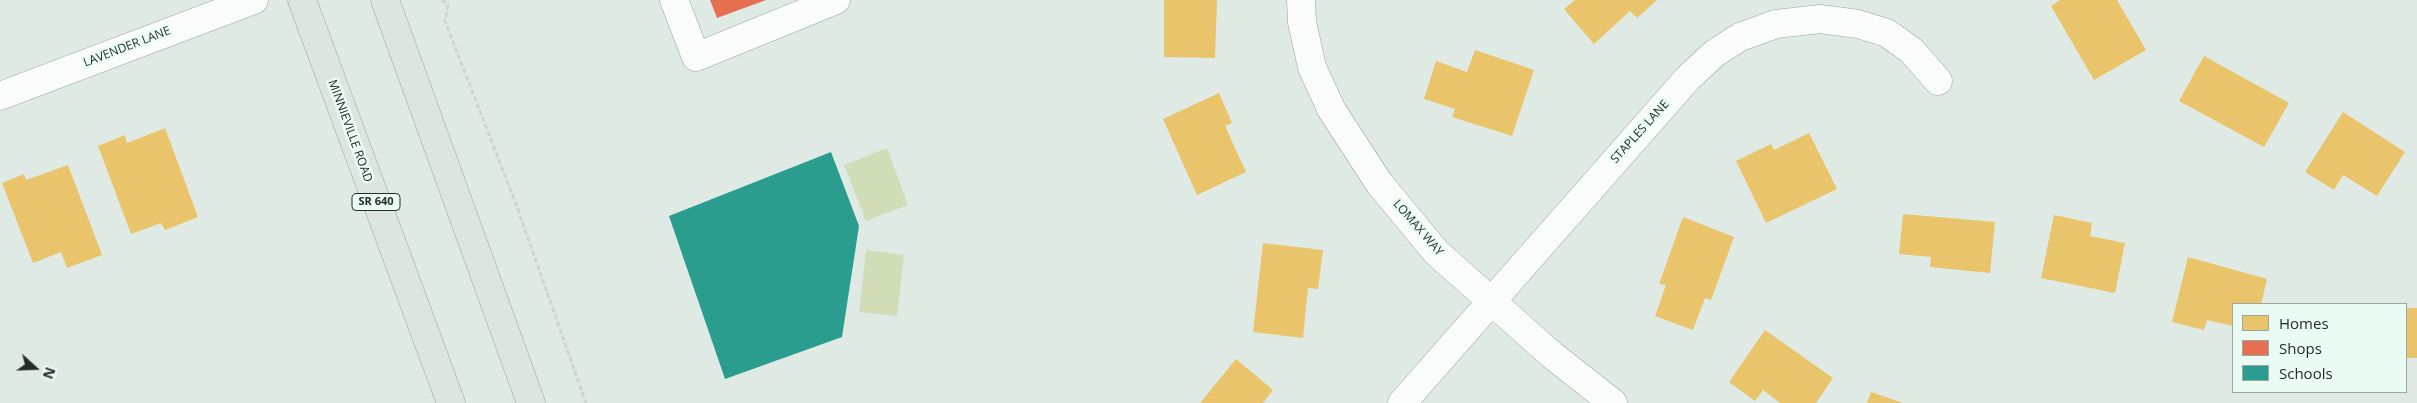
<!DOCTYPE html>
<html>
<head>
<meta charset="utf-8">
<style>
  body { margin:0 }
  #map { position:relative; width:2417px; height:403px; overflow:hidden; background:#dfeae5; font-family:"Open Sans",sans-serif }
  canvas { display:block }
  .legend { position:absolute; left:2232px; top:303px; width:175px; height:90px; box-sizing:border-box; background:#e9fbf3; border:1px solid #9ba8a2; margin:0; padding:6px 9px; list-style:none; font-size:15px; color:#252c29 }
  .legend li { display:flex; align-items:center; gap:10px; height:25px }
  .legend b { width:25px; border:1px solid #9ba8a2 }
  .north { position:absolute; left:10px; top:343px; width:50px; height:50px; -webkit-text-stroke:4px #e9fbf3; paint-order:stroke; rotate:110deg; font-size:14px; font-weight:700; line-height:20px; text-align:center; color:#252c29 }
  .north::after { content:''; display:block; margin:auto; width:18px; height:22px; background:#252c29; clip-path:polygon(50% 0,100% 100%,50% 72%,0 100%) }
</style>
</head>
<body>
<div id="map">
<canvas width="2417" height="403"></canvas>
<ul class="legend">
<li><b style="height:14px;background:#e9c46a"></b>Homes</li>
<li><b style="height:14px;background:#e76f51"></b>Shops</li>
<li><b style="height:14px;background:#2a9d8f"></b>Schools</li>
</ul>
<div class="north">N</div>
</div>
<script>
const context = document.querySelector('canvas').getContext('2d');
context.lineJoin = 'round';
function paint(path, color) {
  context.fillStyle = color;
  context.fill(path, 'evenodd');
}
function poly(rows) {
  const path = new Path2D();
  for (const r of rows) {
    path.moveTo(r[0], r[1]);
    for (let i = 2; i < r.length; i += 2) path.lineTo(r[i], r[i + 1]);
  }
  return path;
}
function strokePath(path, color, width, dash) {
  context.strokeStyle = color;
  context.lineWidth = width;
  context.lineCap = dash ? 'butt' : 'round';
  context.setLineDash(dash || []);
  context.stroke(path);
}
function label(font, color, halo, rows, align = 'center') {
  context.font = font + ' "Open Sans",sans-serif';
  context.lineWidth = 5;
  context.setLineDash([]);
  context.textBaseline = 'middle';
  context.strokeStyle = halo;
  context.fillStyle = color;
  for (const [text, x, y, turn = 0] of rows) {
    context.save();
    context.translate(x, y);
    context.rotate((+turn || 0) * Math.PI / 180);
    context.textAlign = isNaN(turn) ? turn : align;
    if (halo) context.strokeText(text, 0, 0);
    context.fillText(text, 0, 0);
    context.restore();
  }
}
paint(poly([
  [887,148,908,205,866,221,844,165],
  [866,250,904,255,897,316,859,312]
]), '#d0ddb6');
paint(poly([
  [1164,0,1217,0,1215,58,1164,57],
  [1575,0,1657,0,1637,18,1630,11,1594,44,1564,9],
  [2060,0,2117,0,2146,50,2094,80,2051,6],
  [1475,50,1534,70,1512,136,1452,117,1455,109,1424,99,1436,61,1467,72],
  [2204,56,2289,103,2264,147,2179,101],
  [1219,93,1232,123,1225,126,1246,172,1197,195,1163,119],
  [2343,112,2405,152,2377,196,2343,175,2334,190,2305,172],
  [165,128,198,217,165,230,161,223,131,234,98,146,125,135,127,143],
  [1809,133,1837,189,1766,223,1736,161,1771,144,1774,150],
  [68,165,102,255,67,268,61,252,33,263,2,183,24,174,26,180],
  [1903,214,1995,222,1990,273,1930,267,1931,257,1899,254],
  [2054,215,2092,223,2090,236,2125,243,2115,293,2041,278],
  [1683,217,1734,237,1711,300,1705,298,1693,330,1655,316,1666,285,1659,284],
  [1263,243,1323,250,1318,289,1308,288,1303,338,1253,332],
  [2188,257,2267,279,2261,304,2233,304,2233,326,2207,320,2204,330,2172,322],
  [2406,308,2417,308,2417,358,2406,358],
  [1765,330,1833,378,1816,403,1780,403,1763,390,1755,401,1729,382],
  [1236,359,1273,390,1263,403,1200,403],
  [1871,392,1903,403,1867,403]
]), '#e9c46a');
paint(poly([
  [710,0,766,0,717,18]
]), '#e76f51');
paint(poly([
  [831,152,859,226,842,337,725,379,669,216]
]), '#2a9d8f');
const minor = poly([
  [674,0,696,57,836,0],
  [1301,0,1302,22,1312,67,1331,109,1379,183,1436,252,1552,355,1613,403],
  [0,96,254,0],
  [1402,403,1688,78,1715,53,1740,37,1776,24,1820,19,1858,24,1887,33,1912,51,1938,81]
]);
const major = poly([
  [302,0,451,403],
  [385,0,531,403]
]);
strokePath(minor, '#9ba39f', 29);
strokePath(major, '#94a697', 29);
strokePath(poly([
  [442,0,448,5,445,21,516,204,586,403]
]), '#d1d3d2', 3, [5, 2.5]);
strokePath(minor, '#fafcfb', 28);
strokePath(major, '#dde6de', 28);
for (const [x, y, w] of [
  [376,202,48]
]) {
  const box = new Path2D();
  box.roundRect(x - w / 2, y - 8.5, w, 17, 4);
  context.fillStyle = '#e9fbf3';
  context.fill(box);
  strokePath(box, '#252c29', 1);
}
label('bold 11px', '#252c29', null, [
  ["SR 640",376,202]
]);
label('12px', '#252c29', '#e9fbf3', [
  ["LAVENDER LANE",127,47,-21],
  ["MINNIEVILLE ROAD",350,131,70],
  ["STAPLES LANE",1640,132,-48],
  ["LOMAX WAY",1418,228,49]
]);
</script>
</body>
</html>
